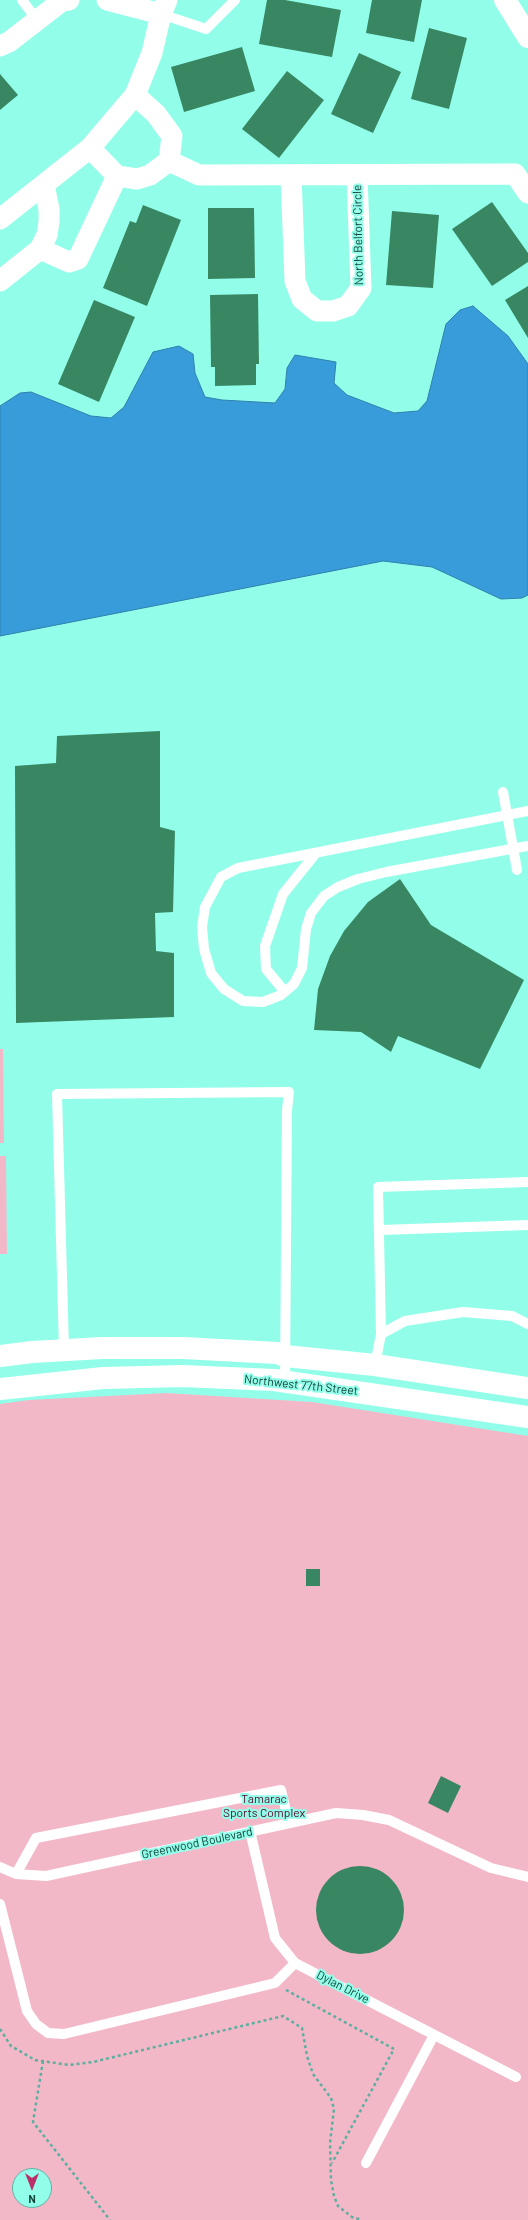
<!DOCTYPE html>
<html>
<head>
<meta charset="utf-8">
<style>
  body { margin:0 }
  #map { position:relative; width:528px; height:2220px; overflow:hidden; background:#92feea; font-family:Barlow,sans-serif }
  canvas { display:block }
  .north { position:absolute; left:12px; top:2168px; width:40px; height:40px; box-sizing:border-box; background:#92feea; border:1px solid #60b4a4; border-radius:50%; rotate:180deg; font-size:11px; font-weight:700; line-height:16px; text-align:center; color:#15443c }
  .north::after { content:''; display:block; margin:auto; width:14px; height:18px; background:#bb3069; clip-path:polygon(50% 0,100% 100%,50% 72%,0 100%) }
</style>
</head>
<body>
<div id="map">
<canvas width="528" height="2220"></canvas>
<div class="north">N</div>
</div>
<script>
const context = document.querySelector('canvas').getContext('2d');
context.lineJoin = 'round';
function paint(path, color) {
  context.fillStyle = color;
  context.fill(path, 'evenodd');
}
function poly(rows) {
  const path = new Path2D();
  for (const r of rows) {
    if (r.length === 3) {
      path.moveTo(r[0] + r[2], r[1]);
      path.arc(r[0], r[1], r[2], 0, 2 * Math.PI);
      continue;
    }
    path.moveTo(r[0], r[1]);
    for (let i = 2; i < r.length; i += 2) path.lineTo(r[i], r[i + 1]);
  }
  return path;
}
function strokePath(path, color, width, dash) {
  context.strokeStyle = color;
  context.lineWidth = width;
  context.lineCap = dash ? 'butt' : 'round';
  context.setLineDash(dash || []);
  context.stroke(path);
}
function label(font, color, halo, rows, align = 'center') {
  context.font = font + ' Barlow,sans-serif';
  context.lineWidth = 4;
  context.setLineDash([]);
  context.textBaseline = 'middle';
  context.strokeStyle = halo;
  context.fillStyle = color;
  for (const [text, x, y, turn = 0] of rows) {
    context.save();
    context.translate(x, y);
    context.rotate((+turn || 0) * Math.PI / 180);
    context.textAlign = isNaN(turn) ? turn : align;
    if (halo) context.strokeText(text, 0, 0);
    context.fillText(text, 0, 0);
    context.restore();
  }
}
paint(poly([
  [0,1049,3,1049,4,1143,0,1143],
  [0,1156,6,1156,7,1254,0,1254],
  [167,1393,312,1402,528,1436,528,2220,0,2220,0,1404,29,1400],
  [20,2176,44,2176,44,2200,20,2200]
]), '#f3b8c8');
const water = poly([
  [473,306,508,336,528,364,528,595,522,598,501,599,432,567,383,561,0,636,0,406,20,393,31,392,91,416,111,418,124,407,153,352,179,346,193,354,195,373,205,397,222,400,275,403,285,389,287,368,295,355,336,362,334,383,347,395,394,413,418,411,427,401,446,324,460,310,473,306]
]);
paint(water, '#389cdb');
strokePath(water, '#2e82ab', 1);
paint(poly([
  [267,0,285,0,341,10,332,57,259,44],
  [372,0,422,0,414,42,366,33],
  [429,28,467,38,449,109,411,99],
  [242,47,255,91,184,112,171,67],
  [359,53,401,72,373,133,331,114],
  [287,71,324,100,279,158,242,129],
  [0,74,18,95,0,110],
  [492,202,528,253,528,262,492,286,452,229],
  [143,205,181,220,147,306,103,288,130,221,136,223],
  [208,208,254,208,255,278,208,279],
  [392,211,439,215,433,288,386,285],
  [528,286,528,338,505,300],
  [258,294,259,364,256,364,256,385,215,386,215,367,211,367,210,295],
  [94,300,135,317,99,402,58,384],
  [160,731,160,827,175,831,173,912,155,913,156,951,174,953,174,1017,16,1023,15,766,56,763,57,736],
  [400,879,431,925,524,980,480,1069,398,1036,391,1052,361,1032,314,1030,318,989,330,956,344,931,368,902],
  [306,1569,320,1569,320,1586,306,1586],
  [441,1776,461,1786,448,1813,428,1803],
  [360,1910,44]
]), '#388762');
strokePath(poly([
  [286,1990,394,2049,332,2163],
  [0,2029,11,2046,35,2060,69,2065,93,2062,283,2016,302,2028,307,2056,313,2074,331,2098,334,2109,330,2143,331,2180,334,2196,338,2206,352,2217,362,2220],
  [43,2061,33,2122,110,2220]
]), '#5cae9f', 2.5, [3, 3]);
strokePath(poly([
  [22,0,37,20],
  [161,14,206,29,235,0],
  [503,792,517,870],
  [528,811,238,868,221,877,205,907,202,927,204,949,211,973,224,989,243,1001,263,1002,281,995,294,984,302,968,306,929,311,913,324,896,338,887,358,879,386,872,528,846],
  [285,992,266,969,265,946,283,894,316,853],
  [380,1230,528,1225],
  [381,1334,405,1321,463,1312,512,1316,528,1324],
  [64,1350,57,1094,289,1092,287,1110,285,1383],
  [375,1365,381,1334,378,1187,528,1182],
  [250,1831,275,1938,295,1963,516,2077],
  [0,1867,16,1874,46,1876,336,1813,363,1815,389,1820,491,1868,528,1877],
  [16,1874,36,1838,281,1790,289,1823],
  [0,1904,27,2011,36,2024,48,2033,64,2034,275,1983,295,1963],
  [366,2163,434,2035]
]), '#fff', 10);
strokePath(poly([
  [107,0,161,14],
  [0,46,9,42,62,1,69,0],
  [90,148,117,176,137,179,150,175,169,161,172,136,156,114,135,95],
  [169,161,199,175,515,174,528,193],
  [291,175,295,281,302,299,317,311,333,311,348,306,361,288,357,175],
  [0,219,90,148,135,95,152,53,161,14,167,0],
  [40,249,47,235,49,222,49,209,44,185],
  [0,281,40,249,69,262,78,259,117,176]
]), '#fff', 21);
strokePath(poly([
  [505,0,528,37],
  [0,1356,32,1352,102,1348,183,1348,277,1353,285,1356,375,1365,528,1388],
  [0,1389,103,1378,183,1376,274,1380,528,1417]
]), '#fff', 22);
label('12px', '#15443c', '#92feea', [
  ["North Belfort Circle",358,235,-91],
  ["Northwest 77th Street",301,1385,6],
  ["Greenwood Boulevard",197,1843,-12],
  ["Dylan Drive",343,1987,27]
]);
label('12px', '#5a082d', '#92feea', [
  ["Tamarac",264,1799],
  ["Sports Complex",264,1813]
]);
</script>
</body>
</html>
